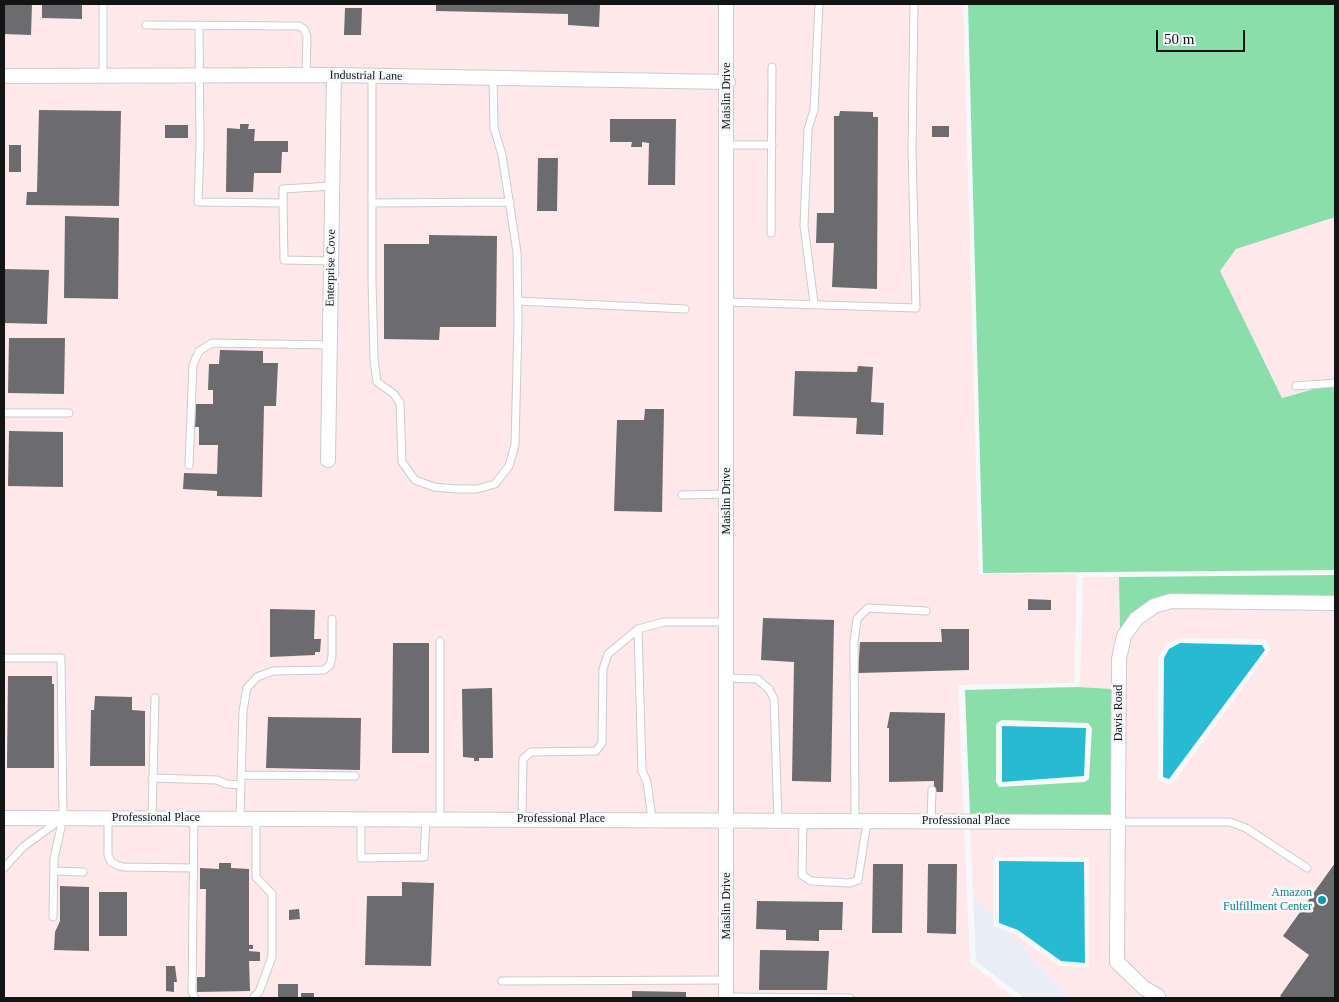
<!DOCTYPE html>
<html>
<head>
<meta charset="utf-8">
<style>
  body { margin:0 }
  #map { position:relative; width:1339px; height:1002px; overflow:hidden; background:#f7f8fb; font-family:"Times New Roman",serif }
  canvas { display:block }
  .frame { position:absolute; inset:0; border:5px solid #131414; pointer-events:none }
  .scale { position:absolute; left:1156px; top:30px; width:89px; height:22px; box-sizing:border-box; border:2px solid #131414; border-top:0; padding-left:6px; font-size:15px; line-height:18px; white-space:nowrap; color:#131414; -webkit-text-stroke:4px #f7f8fb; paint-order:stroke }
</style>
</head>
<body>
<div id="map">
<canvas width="1339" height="1002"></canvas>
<div class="frame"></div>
<div class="scale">50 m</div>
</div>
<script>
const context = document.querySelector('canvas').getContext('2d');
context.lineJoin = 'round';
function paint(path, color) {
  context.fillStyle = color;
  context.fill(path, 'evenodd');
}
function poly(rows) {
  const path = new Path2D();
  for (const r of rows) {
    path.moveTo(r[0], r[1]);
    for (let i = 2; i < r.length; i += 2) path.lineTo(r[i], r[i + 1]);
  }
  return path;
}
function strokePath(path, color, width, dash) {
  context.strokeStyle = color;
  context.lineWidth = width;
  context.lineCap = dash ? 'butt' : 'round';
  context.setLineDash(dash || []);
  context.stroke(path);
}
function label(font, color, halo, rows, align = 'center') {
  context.font = font + ' "Times New Roman",serif';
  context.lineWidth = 5;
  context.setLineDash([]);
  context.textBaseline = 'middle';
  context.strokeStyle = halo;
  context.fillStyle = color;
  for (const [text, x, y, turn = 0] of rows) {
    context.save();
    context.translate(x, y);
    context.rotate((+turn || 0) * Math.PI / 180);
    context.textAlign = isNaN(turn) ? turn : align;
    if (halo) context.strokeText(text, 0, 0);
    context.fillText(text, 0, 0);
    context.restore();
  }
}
paint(poly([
  [973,896,993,917,994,926,1007,931,1070,998,1024,998,976,961]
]), '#e8edf6');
paint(poly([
  [4,4,963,4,979,574,1077,574,1074,683,958,685,970,963,1015,998,4,998],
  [1335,217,1335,382,1282,398,1220,271,1236,249],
  [1083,577,1119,577,1120,631,1112,659,1112,689,1077,687,1080,683],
  [1172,607,1335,609,1335,998,1164,998,1167,993,1148,983,1124,959,1126,660,1130,638,1141,623,1158,611],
  [1180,638,1262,639,1266,641,1271,649,1174,782,1167,784,1159,780,1158,777,1158,658,1166,644],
  [970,827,1111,828,1110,962,1112,966,1150,998,1070,998,1007,931,1015,934,1059,966,1084,968,1089,966,1089,859,1084,857,996,857,993,861,993,917,973,896]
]), '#fee8e9');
paint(poly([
  [968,4,1335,4,1335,217,1236,249,1220,271,1282,398,1335,383,1335,570,983,573],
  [1335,575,1335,597,1150,601,1131,614,1120,631,1119,577],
  [1077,687,1112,689,1111,816,970,815,965,690],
  [1002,720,1088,723,1092,728,1089,779,1085,782,999,787,996,782,996,726,997,723]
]), '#89dea9');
paint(poly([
  [1180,643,1262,645,1265,650,1169,779,1163,777,1164,658,1169,649],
  [1002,726,1086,728,1084,776,1002,782],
  [999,861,1084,862,1085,963,1061,961,1018,930,999,923]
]), '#26bbd3');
paint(poly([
  [4,4,32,4,31,35,4,34],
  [42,4,82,4,82,19,42,18],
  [436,4,600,4,599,27,568,25,568,14,436,11],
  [345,8,362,8,361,35,344,35],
  [39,110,121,111,119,206,26,205,27,192,37,192],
  [840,111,873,112,873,117,878,117,877,289,832,287,834,243,816,243,817,213,834,213,834,116,839,116],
  [610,119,676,119,675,185,648,185,649,143,642,142,642,147,631,147,632,142,610,142],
  [240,124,249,124,248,129,255,129,254,141,288,141,288,152,282,152,281,173,254,173,253,192,226,192,227,128,240,129],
  [165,125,188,125,188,138,165,138],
  [932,126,949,126,949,137,932,137],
  [9,145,21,145,21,172,9,172],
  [538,158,558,158,557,211,537,211],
  [65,216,119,218,118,299,64,298],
  [429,235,497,236,496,327,440,327,439,340,384,339,384,244,429,244],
  [4,269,49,270,47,324,4,323],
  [9,338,65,338,64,394,8,393],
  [220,350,263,351,263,363,278,363,276,406,264,406,262,497,217,496,217,491,183,489,184,473,217,474,218,445,199,445,199,427,195,427,196,404,213,404,213,390,208,390,209,364,219,364],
  [858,366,873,367,871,402,884,403,883,435,856,434,857,418,793,416,795,371,857,372],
  [645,409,664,409,662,512,614,511,617,420,644,420],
  [9,431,63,432,63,487,8,486],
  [1028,599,1051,600,1051,610,1028,610],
  [270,609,315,610,314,639,321,639,320,652,315,652,315,655,270,657],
  [763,618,834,620,831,782,792,781,794,662,761,660],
  [941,629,969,629,969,670,858,673,860,642,942,642],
  [393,643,429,643,429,753,392,753],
  [8,676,52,676,52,684,54,684,54,768,7,768],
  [492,688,493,758,479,758,479,761,474,761,474,758,463,757,462,689],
  [95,696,132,697,132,710,145,711,145,766,90,766,91,710,94,710],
  [890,712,945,713,943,792,934,792,934,781,889,782,889,728,887,728],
  [268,717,361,718,360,770,266,768],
  [219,863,231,863,231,868,249,869,249,945,253,945,253,949,249,949,249,951,260,952,260,961,249,961,250,991,197,992,197,977,205,977,206,889,200,889,200,868,219,869],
  [1335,863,1335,998,1283,998,1280,996,1309,955,1283,936],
  [873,864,903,864,902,933,872,933],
  [928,864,957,864,956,934,927,933],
  [402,882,434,883,431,966,365,965,367,896,402,896],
  [60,886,89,887,89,951,54,950,55,932,60,921],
  [99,892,127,892,127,936,99,936],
  [757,901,843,902,842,930,819,930,819,941,786,940,786,930,756,929],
  [299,909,300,919,289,920,289,910],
  [760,950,829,951,827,990,759,990],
  [166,966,175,966,177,982,174,982,174,992,166,991],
  [278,984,298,984,298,998,278,998],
  [632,991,686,992,686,998,632,998],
  [301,993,314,993,314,998,301,998]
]), '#6c6b6d');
const lane = poly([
  [103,4,103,76],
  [146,25,299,26,304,29,307,36,306,75],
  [199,25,200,145,198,202,283,203,284,260,331,261],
  [372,76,372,281,374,359,377,382,394,394,400,403,402,462,415,480,434,487,457,489,477,489,495,484,509,466,515,445,518,323,517,252,502,155,494,128,493,78],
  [728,145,772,145],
  [283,203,283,189,332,186],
  [372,203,510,202],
  [771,233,772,67],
  [518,301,685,309],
  [728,302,916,308,912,149,914,4],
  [814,303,804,226,808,129,814,110,819,4],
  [1296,386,1335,383],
  [4,413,69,413],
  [189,465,193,365,199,351,212,343,330,345],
  [682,495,727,494],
  [638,629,642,771,647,782,652,819],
  [4,658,61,658,63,818,54,859,53,917],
  [727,678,757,679,769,689,774,699,778,820],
  [241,775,355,776],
  [152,778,217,780,226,784,241,785],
  [108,818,108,855,111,862,117,865,123,867,193,868],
  [152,818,155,698],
  [194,818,192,992,195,998],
  [240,818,243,711,247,688,257,677,273,671,324,670,330,665,332,656,332,619],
  [361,818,361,858,424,857,426,819],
  [440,818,440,641],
  [522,818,523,759,531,752,596,751,602,743,603,669,608,654,638,629,664,622,727,622],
  [803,821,802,875,811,881,850,883,858,880,867,822],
  [855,821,854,642,857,619,868,608,926,611],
  [931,821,932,790],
  [1118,822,1230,822,1246,828,1307,868],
  [4,868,23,847,60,820],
  [54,871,83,872],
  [502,981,726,980],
  [726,997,850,998],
  [253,998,259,992,272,957,272,894,256,877,256,818]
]);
const street = poly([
  [4,76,334,75,728,82],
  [328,460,334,75],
  [4,818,1118,822],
  [1158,996,1144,988,1117,962,1119,659,1124,636,1136,619,1154,606,1171,601,1335,603],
  [726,998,726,4]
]);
strokePath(lane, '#cbccce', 9);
strokePath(street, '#cbccce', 16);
strokePath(lane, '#fff', 7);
strokePath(street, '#fff', 14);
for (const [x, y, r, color] of [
  [1322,900,5,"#0f9aa8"]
]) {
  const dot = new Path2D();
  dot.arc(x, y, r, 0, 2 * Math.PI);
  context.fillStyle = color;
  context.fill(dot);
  strokePath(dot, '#f7f8fb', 2);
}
label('12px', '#131414', '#f7f8fb', [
  ["Industrial Lane",366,76,1],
  ["Maislin Drive",727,96,-90],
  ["Enterprise Cove",331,268,-89],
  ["Maislin Drive",727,501,-90],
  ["Davis Road",1119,713,-90],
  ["Professional Place",156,818],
  ["Professional Place",561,819],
  ["Professional Place",966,821],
  ["Maislin Drive",727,906,-90]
]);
label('12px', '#0d838f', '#f7f8fb', [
  ["Amazon",1312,893],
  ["Fulfillment Center",1312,907]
], 'right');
</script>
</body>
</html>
